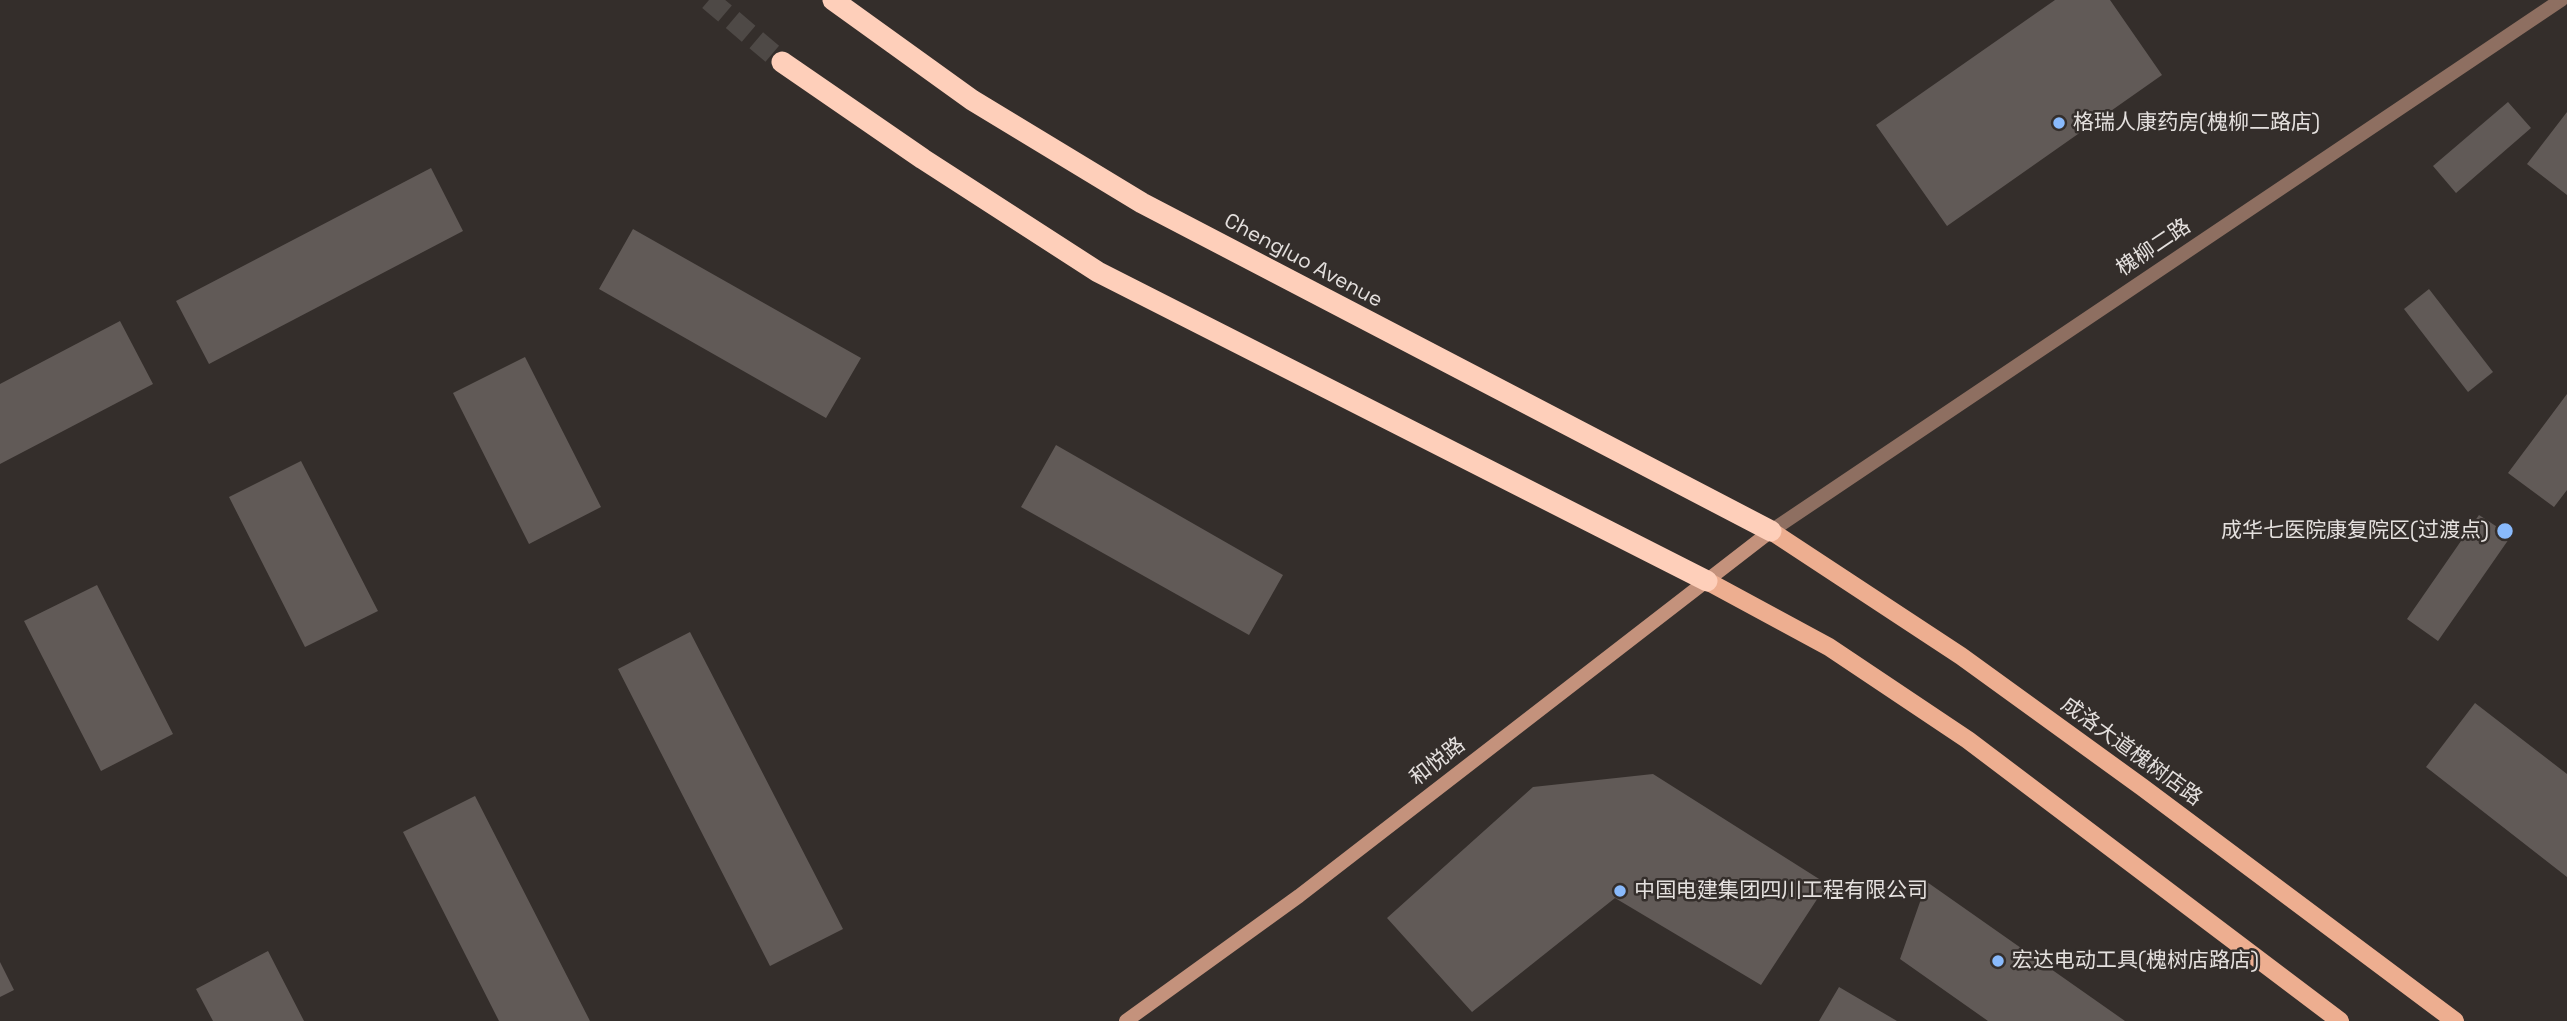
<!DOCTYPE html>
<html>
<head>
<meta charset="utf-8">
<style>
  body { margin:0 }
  canvas { display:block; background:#342e2b }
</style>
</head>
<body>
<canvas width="2567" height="1021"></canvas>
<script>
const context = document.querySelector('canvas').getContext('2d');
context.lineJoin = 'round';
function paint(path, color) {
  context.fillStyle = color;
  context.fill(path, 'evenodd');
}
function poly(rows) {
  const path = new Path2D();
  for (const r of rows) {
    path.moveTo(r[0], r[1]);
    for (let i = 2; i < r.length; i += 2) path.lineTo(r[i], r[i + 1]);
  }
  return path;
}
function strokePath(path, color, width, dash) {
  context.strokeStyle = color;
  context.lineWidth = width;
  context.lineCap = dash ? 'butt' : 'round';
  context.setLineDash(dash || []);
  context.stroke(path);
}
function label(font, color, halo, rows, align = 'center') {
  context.font = font + ' "Space Grotesk","Noto Sans SC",sans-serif';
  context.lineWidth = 5;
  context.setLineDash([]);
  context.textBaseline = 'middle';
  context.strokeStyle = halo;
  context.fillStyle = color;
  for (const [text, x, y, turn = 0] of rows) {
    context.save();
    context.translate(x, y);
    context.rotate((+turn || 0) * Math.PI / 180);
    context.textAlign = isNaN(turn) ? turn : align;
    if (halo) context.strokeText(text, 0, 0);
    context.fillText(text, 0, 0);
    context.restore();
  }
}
paint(poly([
  [2055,0,2110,0,2162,75,1947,226,1876,125],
  [2508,102,2531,128,2456,193,2433,166],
  [2567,112,2567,195,2527,164],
  [431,168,463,231,209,364,176,301],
  [633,229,861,358,826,418,599,289],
  [2429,289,2493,372,2468,392,2404,309],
  [120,321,153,384,0,464,0,384],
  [525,357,601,507,529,544,453,393],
  [2567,394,2567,490,2554,507,2508,473],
  [1056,445,1283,575,1249,635,1021,507],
  [301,461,378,611,305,647,229,497],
  [2479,515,2511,536,2438,641,2407,619],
  [97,585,173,734,101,771,24,621],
  [690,632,843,929,770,966,618,669],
  [2475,703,2567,774,2567,877,2426,767],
  [1653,774,1827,884,1761,985,1615,898,1472,1012,1387,918,1533,787],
  [475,796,590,1021,499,1021,403,832],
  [1927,882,2125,1021,1988,1021,1900,959],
  [268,951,304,1021,213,1021,196,989],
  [0,962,14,990,0,997],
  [1839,987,1897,1021,1819,1021]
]), '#615a57');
strokePath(poly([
  [709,0,782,62]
]), '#4e4946', 21, [21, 10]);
strokePath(poly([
  [1771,531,2561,0]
]), '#8e6f61', 14);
strokePath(poly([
  [1126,1021,1299,896,1771,531]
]), '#c4927c', 14);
strokePath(poly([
  [1771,531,1961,656,2142,787,2455,1021],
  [1707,581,1829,647,1968,740,2340,1021]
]), '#edae90', 18);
strokePath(poly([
  [833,0,972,100,1142,203,1771,531],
  [782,62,923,159,1098,272,1707,581]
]), '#fecfba', 21);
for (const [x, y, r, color] of [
  [2059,123,7,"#89bafc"],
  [2505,531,9,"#89bafc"],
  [1620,891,7,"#89bafc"],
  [1998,961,7,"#89bafc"]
]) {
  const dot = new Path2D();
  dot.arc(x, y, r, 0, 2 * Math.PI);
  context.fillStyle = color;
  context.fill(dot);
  strokePath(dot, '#342e2b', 2.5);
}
label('21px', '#e4e0de', '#342e2b', [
  ["格瑞人康药房(槐柳二路店)",2073,123],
  ["成华七医院康复院区(过渡点)",2489,531,"right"],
  ["中国电建集团四川工程有限公司",1634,891],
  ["宏达电动工具(槐树店路店)",2012,961]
], 'left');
label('21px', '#e4e0de', '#342e2b', [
  ["槐柳二路",2154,248,-34],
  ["Chengluo Avenue",1303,261,28],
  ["成洛大道槐树店路",2131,752,36],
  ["和悦路",1438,762,-38]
]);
</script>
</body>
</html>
